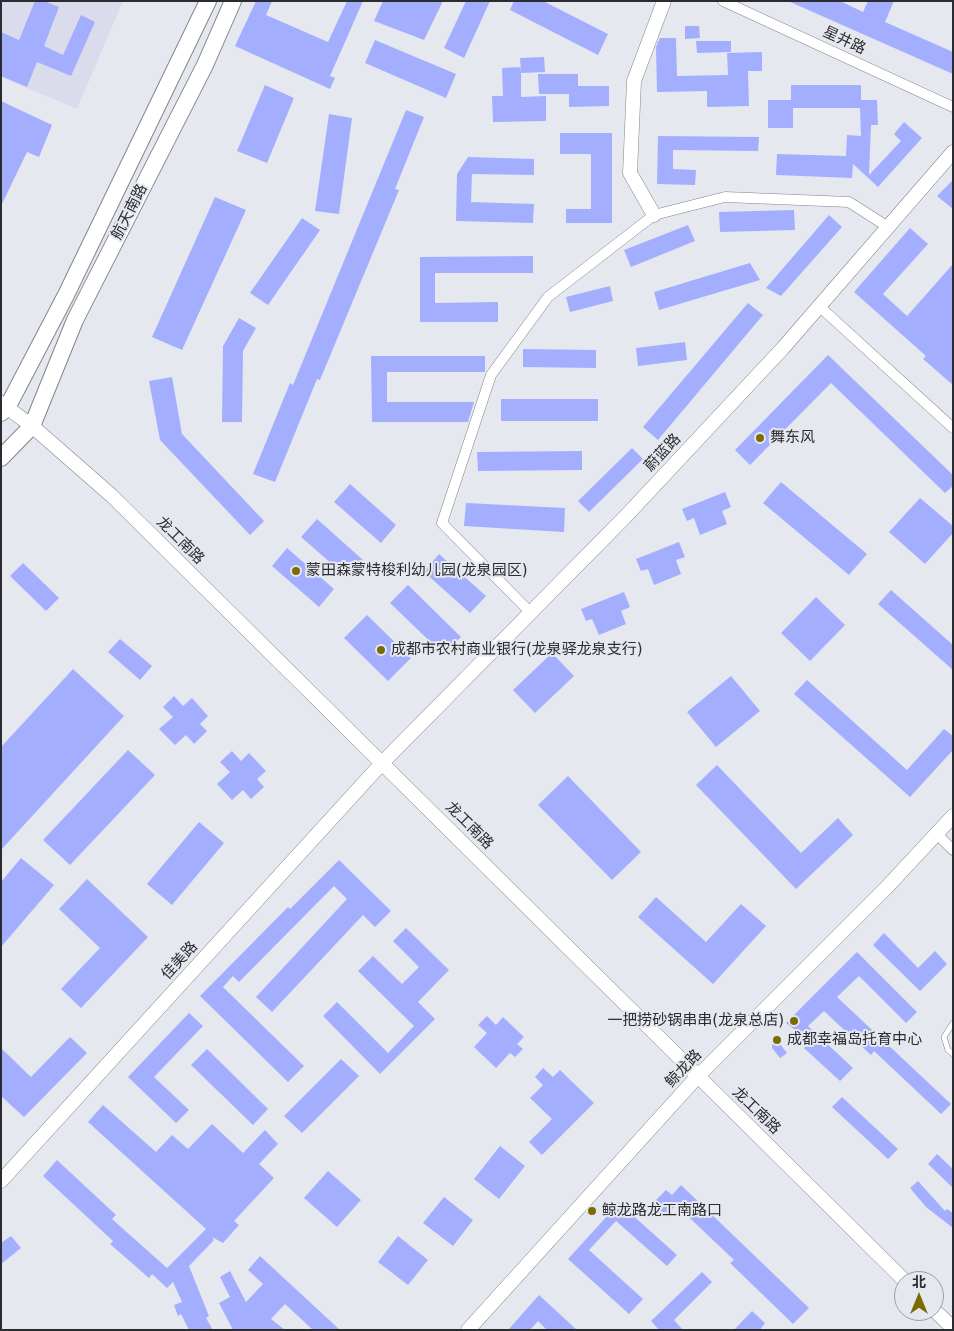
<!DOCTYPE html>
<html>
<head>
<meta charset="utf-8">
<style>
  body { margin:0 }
  #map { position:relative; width:954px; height:1331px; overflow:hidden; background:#e6e8f0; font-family:"DejaVu Sans","Noto Sans SC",sans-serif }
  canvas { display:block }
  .frame { position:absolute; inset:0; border:2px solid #2b2c2f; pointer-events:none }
  .north { position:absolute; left:894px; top:1271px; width:50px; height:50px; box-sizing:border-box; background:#e6e8f0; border:1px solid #9b9da3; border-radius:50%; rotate:0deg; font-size:14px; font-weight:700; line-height:20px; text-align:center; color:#2b2c2f }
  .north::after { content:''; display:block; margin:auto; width:18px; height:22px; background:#7c6b04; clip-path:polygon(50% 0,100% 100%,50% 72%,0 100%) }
</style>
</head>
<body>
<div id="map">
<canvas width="954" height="1331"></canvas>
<div class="frame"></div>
<div class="north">北</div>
</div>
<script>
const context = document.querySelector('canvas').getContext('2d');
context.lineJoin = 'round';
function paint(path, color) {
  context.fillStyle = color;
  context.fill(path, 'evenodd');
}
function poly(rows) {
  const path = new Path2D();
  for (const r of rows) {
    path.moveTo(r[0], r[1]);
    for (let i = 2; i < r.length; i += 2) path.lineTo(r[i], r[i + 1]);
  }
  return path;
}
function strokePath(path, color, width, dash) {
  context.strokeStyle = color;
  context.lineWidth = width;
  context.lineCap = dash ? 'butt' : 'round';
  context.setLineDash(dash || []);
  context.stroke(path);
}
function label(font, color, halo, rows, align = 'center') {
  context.font = font + ' "DejaVu Sans","Noto Sans SC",sans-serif';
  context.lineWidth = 4;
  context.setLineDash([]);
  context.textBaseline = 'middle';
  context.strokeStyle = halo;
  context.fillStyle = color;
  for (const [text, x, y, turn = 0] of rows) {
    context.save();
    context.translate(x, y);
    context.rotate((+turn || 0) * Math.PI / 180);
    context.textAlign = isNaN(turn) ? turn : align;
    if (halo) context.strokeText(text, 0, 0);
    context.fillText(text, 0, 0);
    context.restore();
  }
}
paint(poly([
  [1,1,123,1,77,109,1,77]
]), '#dadceb');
paint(poly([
  [35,1,44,1,59,7,44,46,63,55,81,15,95,22,71,76,37,62,27,87,1,76,1,32,19,40],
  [256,1,272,1,266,15,328,42,347,1,363,1,330,76,335,78,330,89,235,46],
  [383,1,443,1,424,40,374,21],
  [466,1,490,1,464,58,444,48],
  [514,1,543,1,608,34,598,55,510,10],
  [788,1,840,1,863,12,868,1,894,1,885,22,953,52,953,74],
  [685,26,699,26,700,38,685,39],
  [660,38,676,38,677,76,728,75,727,53,762,52,762,71,748,71,749,106,707,107,707,91,657,92,656,47],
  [375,40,456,74,446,98,365,63],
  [696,41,731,41,731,52,697,53],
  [544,57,545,72,521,73,520,58],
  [521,67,521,97,546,96,546,121,493,122,492,96,503,96,502,68],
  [538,74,578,74,578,86,609,86,609,106,569,107,569,94,539,94],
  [265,85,294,98,267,163,237,151],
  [791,85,861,85,861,100,877,100,878,125,871,125,869,175,901,141,894,134,904,122,922,138,878,187,853,164,852,178,776,175,777,154,846,156,847,135,861,136,860,108,793,108,793,128,768,128,768,100,791,100],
  [1,101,52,125,39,157,27,152,1,206],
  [406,110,424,117,395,189,399,190,320,380,317,379,275,482,253,474,290,383,293,385],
  [329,114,352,118,339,214,315,211],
  [560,133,612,133,612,223,566,223,566,209,591,209,591,154,560,154],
  [658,136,759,137,758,151,673,150,673,169,696,170,695,185,657,184],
  [468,157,534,159,534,175,472,174,471,202,534,204,533,223,456,221,457,174],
  [953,180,953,209,937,196],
  [215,197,246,210,182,350,152,337],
  [794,210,795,230,720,232,719,212],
  [829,215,842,227,781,296,766,288],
  [302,218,320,230,268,305,250,293],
  [688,225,695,241,631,267,624,250],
  [910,228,928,244,883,294,907,316,953,264,953,385,923,359,926,356,854,292],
  [533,256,533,273,435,273,435,303,498,302,498,322,420,322,420,257],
  [750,263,760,280,659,310,654,292],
  [610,286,613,301,570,312,566,297],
  [748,303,763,315,658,440,643,427],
  [239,318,256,328,243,351,242,422,222,422,223,346],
  [685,342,687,360,638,366,636,348],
  [523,349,596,350,596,368,523,367],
  [828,355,953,475,953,486,945,493,831,383,750,465,735,450],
  [371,356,485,356,485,372,387,372,387,402,474,402,468,422,372,422],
  [172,377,182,434,264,521,250,535,160,440,149,381],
  [501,399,598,399,598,421,501,421],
  [632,448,643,459,589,512,578,501],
  [582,451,582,470,478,471,477,452],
  [781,482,867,554,849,575,763,503],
  [350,484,396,525,381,543,334,502],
  [725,492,731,507,722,511,727,524,700,535,694,518,687,521,682,509],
  [920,498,953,526,953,533,925,564,889,532],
  [466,503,565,508,564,532,464,526],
  [317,519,363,560,348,578,301,537],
  [679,542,685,557,676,560,681,574,654,585,648,569,641,571,636,559],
  [287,548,334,589,319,607,272,566],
  [439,554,486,596,470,613,424,572],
  [23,563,59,598,46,611,10,576],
  [408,585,461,637,443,654,390,603],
  [891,590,953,645,953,670,878,604],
  [624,592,630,607,621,611,626,624,599,635,592,619,586,621,581,609],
  [816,597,845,625,810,661,781,633],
  [367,615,411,658,388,681,344,638],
  [120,639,152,666,140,680,108,652],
  [552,653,574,676,535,713,513,690],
  [73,669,124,716,1,850,1,747],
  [731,676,760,711,716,747,687,712],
  [807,680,907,770,944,729,953,736,953,750,910,797,794,694],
  [174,696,183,706,192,698,208,716,200,724,207,731,194,744,186,735,175,745,159,729,173,717,163,707],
  [128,750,155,775,70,865,43,840],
  [232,751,241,761,249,753,266,771,257,779,264,787,251,799,243,790,232,800,217,784,230,772,220,762],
  [717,765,801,853,838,818,853,835,796,889,696,785],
  [568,776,641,852,612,880,538,805],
  [199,822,224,843,172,905,147,884],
  [21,858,54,885,1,947,1,882],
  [339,860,391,911,375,927,363,915,272,1012,256,997,347,899,334,886,239,982,233,976,223,987,304,1066,288,1082,200,996,288,907,290,909],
  [87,879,148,937,81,1008,61,989,100,948,59,909],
  [656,897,706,942,741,904,766,926,713,984,638,917],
  [406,928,449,970,418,1002,435,1019,380,1074,323,1016,337,1002,388,1053,414,1026,358,971,373,956,402,984,419,967,393,941],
  [884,933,918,968,935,951,947,964,920,991,873,945],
  [857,952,917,1012,906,1023,859,976,837,997,951,1104,941,1114,874,1051,871,1055,824,1011,808,1026,853,1068,840,1081,804,1048,810,1042,786,1023],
  [189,1013,203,1026,154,1077,189,1110,176,1123,128,1077],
  [487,1016,496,1025,503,1017,524,1037,517,1044,523,1049,515,1057,510,1053,496,1068,474,1047,487,1033,478,1025],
  [773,1035,787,1053,780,1058,772,1048],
  [70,1037,87,1053,24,1117,1,1096,1,1048,31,1077],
  [207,1049,268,1109,253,1125,191,1065],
  [341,1059,359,1076,302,1133,284,1116],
  [543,1068,553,1077,560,1070,594,1103,542,1155,529,1142,552,1119,530,1098,543,1085,535,1077],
  [842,1097,898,1149,888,1159,832,1107],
  [103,1105,156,1152,172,1135,188,1149,212,1124,243,1153,265,1130,278,1144,259,1164,274,1178,234,1221,239,1225,223,1243,212,1237,214,1240,189,1266,209,1316,206,1318,213,1330,189,1330,181,1314,178,1316,174,1305,182,1302,173,1282,167,1288,152,1274,149,1278,110,1244,113,1241,43,1176,57,1160,116,1215,112,1219,167,1268,206,1229,88,1122],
  [500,1146,525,1166,499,1199,474,1179],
  [937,1154,953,1169,953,1188,928,1164],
  [328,1171,361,1200,337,1227,304,1198],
  [918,1181,945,1211,947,1209,953,1213,953,1228,926,1207,910,1188],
  [681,1185,809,1308,793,1324,730,1263,734,1260,676,1205,664,1218,650,1206,666,1190,672,1195],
  [444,1197,473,1220,453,1246,423,1223],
  [619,1203,677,1255,667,1266,616,1221,589,1250,643,1299,629,1314,568,1259],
  [11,1236,21,1248,1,1264,1,1243],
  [398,1236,428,1260,408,1285,378,1262],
  [260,1256,340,1330,313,1330,285,1304,271,1319,285,1330,233,1330,219,1303,230,1297,220,1277,230,1271,246,1302,263,1284,248,1270],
  [702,1272,712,1282,674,1320,683,1330,659,1330,651,1321],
  [539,1295,577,1330,547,1330,538,1321,530,1330,508,1330],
  [752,1311,765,1323,760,1330,734,1330]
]), '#a4aefe');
const lane = poly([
  [953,1023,944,1037,948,1050,953,1054]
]);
const street = poly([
  [723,1,953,107],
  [819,306,953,428],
  [530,612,442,523,491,375,548,297,654,215,725,197,849,202,888,227],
  [936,833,953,850]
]);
const secondary = poly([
  [654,215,630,173,634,81,664,1],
  [1,403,32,426,112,496,905,1281],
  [1,1181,383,762,626,516,783,348,953,152],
  [934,1310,953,1328],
  [468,1330,697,1077,887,887,953,816]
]);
const primary = poly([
  [1,413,8,406,66,295,208,1],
  [1,458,32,426,75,320,205,65,233,1]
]);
strokePath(lane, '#83858c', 6);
strokePath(street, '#83858c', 11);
strokePath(secondary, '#83858c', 15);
strokePath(primary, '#83858c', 18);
strokePath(lane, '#fff', 5);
strokePath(street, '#fff', 10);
strokePath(secondary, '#fff', 14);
strokePath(primary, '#fff', 16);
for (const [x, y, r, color] of [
  [760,438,5,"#7c6b04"],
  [296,571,5,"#7c6b04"],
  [381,650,5,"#7c6b04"],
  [794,1021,5,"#7c6b04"],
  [777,1040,5,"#7c6b04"],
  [592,1211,5,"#7c6b04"]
]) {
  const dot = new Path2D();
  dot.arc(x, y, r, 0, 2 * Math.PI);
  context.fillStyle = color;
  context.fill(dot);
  strokePath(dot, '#e6e8f0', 2);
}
label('15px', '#2b2c2f', '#e6e8f0', [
  ["星井路",844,41,25],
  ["航天南路",130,212,-63],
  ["蔚蓝路",663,453,-47],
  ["龙工南路",180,541,45],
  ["龙工南路",469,826,45],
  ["佳美路",180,961,-48],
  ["鲸龙路",684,1069,-47],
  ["龙工南路",756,1111,44]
]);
label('15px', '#2b2c2f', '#e6e8f0', [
  ["舞东风",770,438],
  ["蒙田森蒙特梭利幼儿园(龙泉园区)",306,571],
  ["成都市农村商业银行(龙泉驿龙泉支行)",391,650],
  ["一把捞砂锅串串(龙泉总店)",784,1021,"right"],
  ["成都幸福岛托育中心",787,1040],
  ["鲸龙路龙工南路口",602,1211]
], 'left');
</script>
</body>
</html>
